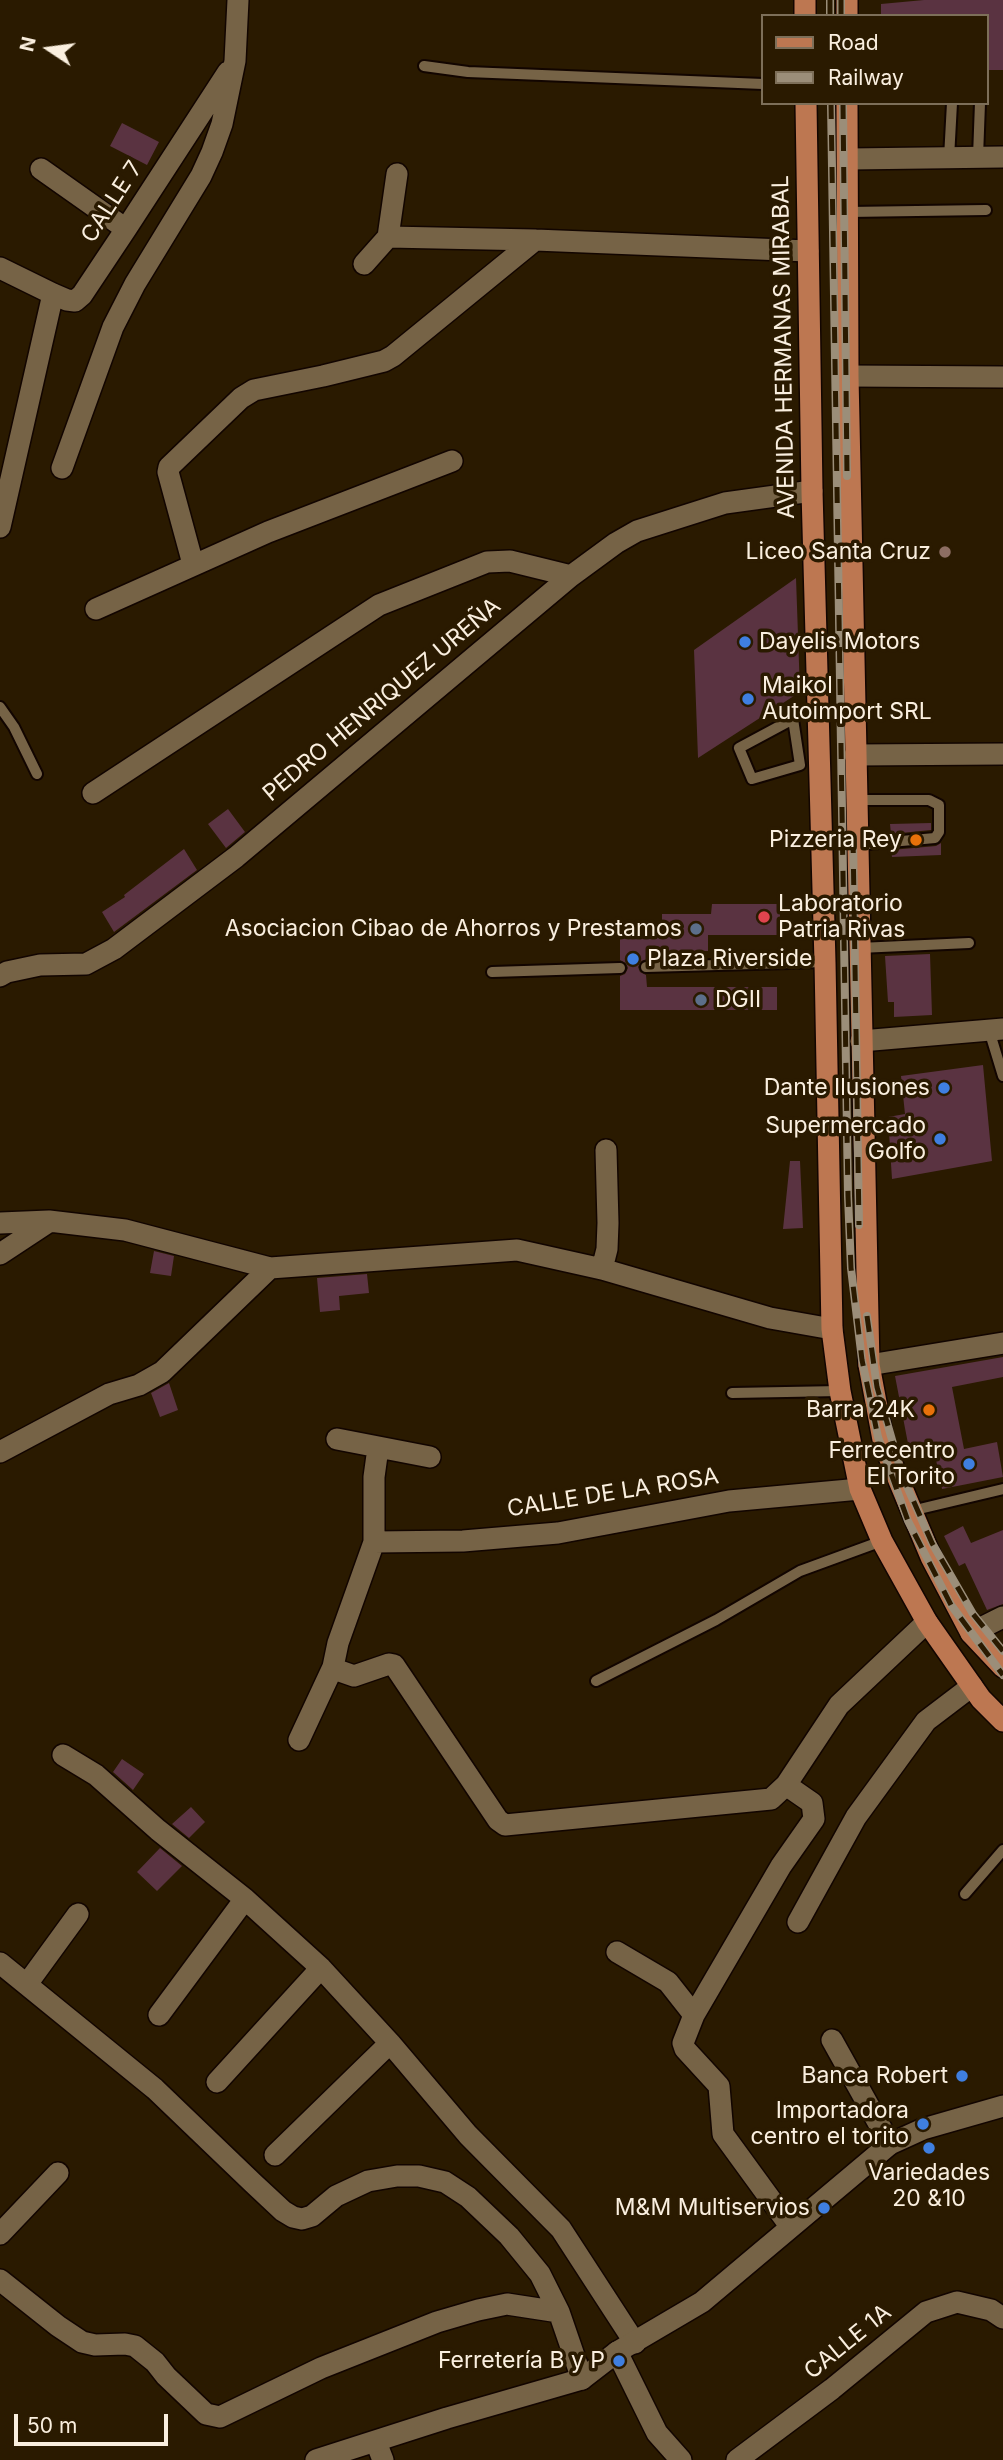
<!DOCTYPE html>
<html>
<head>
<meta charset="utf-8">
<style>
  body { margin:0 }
  #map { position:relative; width:1003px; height:2460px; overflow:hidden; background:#2a1a00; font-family:Inter,sans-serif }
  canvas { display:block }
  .legend { position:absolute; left:761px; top:14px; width:228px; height:91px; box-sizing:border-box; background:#2a1a00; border:2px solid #7d6f59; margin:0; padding:9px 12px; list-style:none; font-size:21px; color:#faefdf }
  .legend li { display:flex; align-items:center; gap:14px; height:35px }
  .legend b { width:35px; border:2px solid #7d6f59 }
  .north { position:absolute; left:14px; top:14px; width:70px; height:70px; -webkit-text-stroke:5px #2a1a00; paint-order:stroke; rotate:283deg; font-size:19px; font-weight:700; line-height:28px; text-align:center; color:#faefdf }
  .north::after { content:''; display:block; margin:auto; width:24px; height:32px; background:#faefdf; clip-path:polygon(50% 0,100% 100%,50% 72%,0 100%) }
  .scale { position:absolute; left:14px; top:2414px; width:154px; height:32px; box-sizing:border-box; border:4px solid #faefdf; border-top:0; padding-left:9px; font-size:21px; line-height:24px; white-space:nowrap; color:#faefdf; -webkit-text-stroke:5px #2a1a00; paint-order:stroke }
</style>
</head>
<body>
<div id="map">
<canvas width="1003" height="2460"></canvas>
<ul class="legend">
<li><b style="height:9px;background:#bd7751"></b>Road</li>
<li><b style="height:9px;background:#9b8e79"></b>Railway</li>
</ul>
<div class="north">N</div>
<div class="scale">50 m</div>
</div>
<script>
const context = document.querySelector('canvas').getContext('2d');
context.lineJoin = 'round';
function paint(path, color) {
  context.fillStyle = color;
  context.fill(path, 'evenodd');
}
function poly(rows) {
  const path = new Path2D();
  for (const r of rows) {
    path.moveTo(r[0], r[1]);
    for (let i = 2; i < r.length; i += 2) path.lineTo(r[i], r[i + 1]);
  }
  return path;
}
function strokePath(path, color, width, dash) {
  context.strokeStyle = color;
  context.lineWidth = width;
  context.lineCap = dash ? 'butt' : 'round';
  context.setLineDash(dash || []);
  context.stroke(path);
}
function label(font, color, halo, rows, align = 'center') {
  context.font = font + ' Inter,sans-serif';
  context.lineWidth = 7;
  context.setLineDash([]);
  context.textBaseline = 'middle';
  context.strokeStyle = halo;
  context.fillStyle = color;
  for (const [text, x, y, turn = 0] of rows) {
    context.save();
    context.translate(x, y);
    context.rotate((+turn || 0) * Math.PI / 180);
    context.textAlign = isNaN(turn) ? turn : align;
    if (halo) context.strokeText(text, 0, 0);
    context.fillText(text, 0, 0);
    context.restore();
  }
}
paint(poly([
  [924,0,1003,0,1003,70,987,70,987,16,881,16,881,4],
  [122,123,159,142,147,165,110,146],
  [796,578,800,692,698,758,694,650],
  [228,809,245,832,226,848,208,824],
  [931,823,931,830,891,834,890,824],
  [941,843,941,855,892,857,891,850,936,846],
  [184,849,197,870,114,932,102,912,125,897,124,895],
  [712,904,780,904,780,935,708,935,708,951,647,951,647,959,641,961,638,967,640,972,646,975,647,987,777,987,777,1010,620,1010,620,976,625,974,628,968,626,963,620,960,620,926,662,927,662,914,711,914],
  [930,954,932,1015,894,1017,894,1002,888,1002,885,956],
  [983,1065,992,1161,892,1179,888,1117,905,1114,901,1076],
  [790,1161,800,1161,803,1228,783,1229],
  [154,1251,174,1256,171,1276,150,1273],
  [367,1274,369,1293,339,1296,340,1310,320,1312,317,1278],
  [1003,1357,1003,1377,952,1387,964,1449,997,1442,1003,1477,942,1489,934,1450,910,1454,895,1376],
  [169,1383,178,1410,160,1417,151,1393],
  [963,1526,971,1543,1003,1530,1003,1604,987,1610,965,1563,959,1566,944,1536],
  [122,1759,144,1774,133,1790,113,1772],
  [191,1807,205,1822,189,1838,172,1824],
  [160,1848,182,1866,157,1891,137,1872]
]), '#5a3341');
const service = poly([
  [424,66,468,72,763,84],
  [978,157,980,103],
  [949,158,952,103],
  [848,212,986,210],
  [0,707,14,727,37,774],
  [793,719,800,765,752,779,739,748,793,719],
  [856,800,929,800,939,805,939,832,935,838,857,845],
  [859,948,969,943],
  [646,967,825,962],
  [492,972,620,968],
  [989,1030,1003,1076],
  [732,1393,840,1391],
  [911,1511,1003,1489],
  [596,1681,716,1620,800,1571,882,1541],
  [965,1894,1003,1850]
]);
const minor = poly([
  [849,159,1003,157],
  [41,169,126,229],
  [388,237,535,240,808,251],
  [364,264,388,237,397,174],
  [0,268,53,294,67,300,75,301,82,295,126,229,228,72],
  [848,376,1003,377],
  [62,468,113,327,135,284,201,176,212,152,222,124,235,61,238,0],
  [0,527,53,294],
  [193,564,168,472,169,467,241,398,254,390,323,376,384,361,393,356,535,240],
  [96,609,268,532,452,461],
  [855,755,1003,754],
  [93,793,379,605,487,562,510,561,571,576],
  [0,976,7,972,40,965,86,964,114,949,236,857,571,576,616,543,637,531,725,503,812,491],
  [861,1041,1003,1029],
  [0,1223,49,1221,125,1230,270,1268,517,1250,602,1269,770,1318,832,1329],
  [0,1254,47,1223],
  [602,1269,607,1249,608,1223,606,1150],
  [869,1365,1003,1343],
  [337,1439,430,1457],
  [0,1452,109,1394,139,1385,162,1372,270,1268],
  [374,1542,463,1541,558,1533,729,1501,860,1489],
  [971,1633,1003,1617],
  [333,1667,334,1669,354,1676,389,1664,394,1665,498,1820,505,1825,771,1799,786,1785,839,1705,927,1622],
  [299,1740,333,1667,338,1643,374,1542,374,1477,378,1448],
  [63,1755,96,1775,158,1830,245,1899,321,1968,390,2043,468,2135,561,2229,635,2343],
  [786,1785,812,1803,814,1819,781,1866,694,2015,683,2043,685,2049,719,2086,723,2134,790,2226],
  [798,1922,856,1817,899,1758,926,1721,972,1686],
  [617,1952,668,1982,694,2015],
  [0,1963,155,2089,253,2183,283,2211,293,2217,302,2219,312,2216,336,2196,368,2181,397,2176,419,2176,445,2182,468,2197,509,2236,540,2274,559,2312,582,2379],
  [27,1984,78,1914],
  [159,2015,245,1899],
  [832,2040,890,2144],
  [217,2082,321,1968],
  [275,2155,390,2043],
  [0,2234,58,2173],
  [0,2280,58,2326,82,2342,95,2345,125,2344,135,2346,155,2362,166,2376,206,2414,220,2417,321,2368,437,2322,478,2310,507,2304,559,2312],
  [617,2352,657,2433,681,2460],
  [376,2442,383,2460],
  [737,2460,832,2389,926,2312,957,2302,991,2310,1003,2318]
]);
const tertiary = poly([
  [316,2460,447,2418,582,2379,617,2352,702,2302,890,2144,923,2129,1003,2106]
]);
const primary = poly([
  [805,0,805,16],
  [847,16,847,0],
  [806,103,812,491,825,962,832,1329,840,1391,860,1489,882,1541,927,1622,981,1699,1003,1721],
  [847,103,848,376,869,1365,884,1445,931,1557,971,1633,1003,1667]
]);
strokePath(service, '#120500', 14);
strokePath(minor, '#120500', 24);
strokePath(tertiary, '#120500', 24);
strokePath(primary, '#120500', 24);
strokePath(service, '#766346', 10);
strokePath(minor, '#766346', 21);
strokePath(tertiary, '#766346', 21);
strokePath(primary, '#bd7751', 21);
const rail = poly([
  [830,0,830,16],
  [841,0,841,16],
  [831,103,848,1196,851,1268,862,1360,878,1437,908,1521,951,1605,1003,1675],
  [843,103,847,476],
  [853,837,859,1225],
  [867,1316,877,1387,902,1475,932,1543,973,1614,1003,1651]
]);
strokePath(rail, '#9b8e79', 8);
strokePath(rail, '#2a1a00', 5, [16]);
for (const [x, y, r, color] of [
  [945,552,7,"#8d6e63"],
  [745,642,7,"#3f7fe0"],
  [748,699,7,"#3f7fe0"],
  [916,840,7,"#e8710a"],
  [764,917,7,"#e0444e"],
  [696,929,7,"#5c6f8a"],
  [633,959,7,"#3f7fe0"],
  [701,1000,7,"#5c6f8a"],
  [944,1088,7,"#3f7fe0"],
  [940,1139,7,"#3f7fe0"],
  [929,1410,7,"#e8710a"],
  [969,1464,7,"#3f7fe0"],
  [962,2076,7,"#3f7fe0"],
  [923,2124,7,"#3f7fe0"],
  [929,2148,7,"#3f7fe0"],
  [824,2208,7,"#3f7fe0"],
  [619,2361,7,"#3f7fe0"]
]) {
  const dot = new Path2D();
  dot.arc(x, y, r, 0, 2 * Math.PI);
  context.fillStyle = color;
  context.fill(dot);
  strokePath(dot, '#2a1a00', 2.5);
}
label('23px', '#faefdf', '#2a1a00', [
  ["CALLE 7",112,202,-57],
  ["AVENIDA HERMANAS MIRABAL",784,347,-91],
  ["PEDRO HENRIQUEZ UREÑA",382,700,-40],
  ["CALLE DE LA ROSA",613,1493,-9],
  ["CALLE 1A",848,2342,-39]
]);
label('23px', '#faefdf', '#2a1a00', [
  ["Liceo Santa Cruz",931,552],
  ["Dayelis Motors",759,642,"left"],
  ["Maikol",762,686,"left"],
  ["Autoimport SRL",762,712,"left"],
  ["Pizzeria Rey",902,840],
  ["Laboratorio",778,904,"left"],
  ["Patria Rivas",778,930,"left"],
  ["Asociacion Cibao de Ahorros y Prestamos",682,929],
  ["Plaza Riverside",647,959,"left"],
  ["DGII",715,1000,"left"],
  ["Dante Ilusiones",930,1088],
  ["Supermercado",926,1126],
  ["Golfo",926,1152],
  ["Barra 24K",915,1410],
  ["Ferrecentro",955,1451],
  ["El Torito",955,1477],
  ["Banca Robert",948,2076],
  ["Importadora",909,2111],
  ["centro el torito",909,2137],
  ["Variedades",929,2173,"center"],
  ["20 &10",929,2199,"center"],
  ["M&M Multiservios",810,2208],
  ["Ferretería B y P",605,2361]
], 'right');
</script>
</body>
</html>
